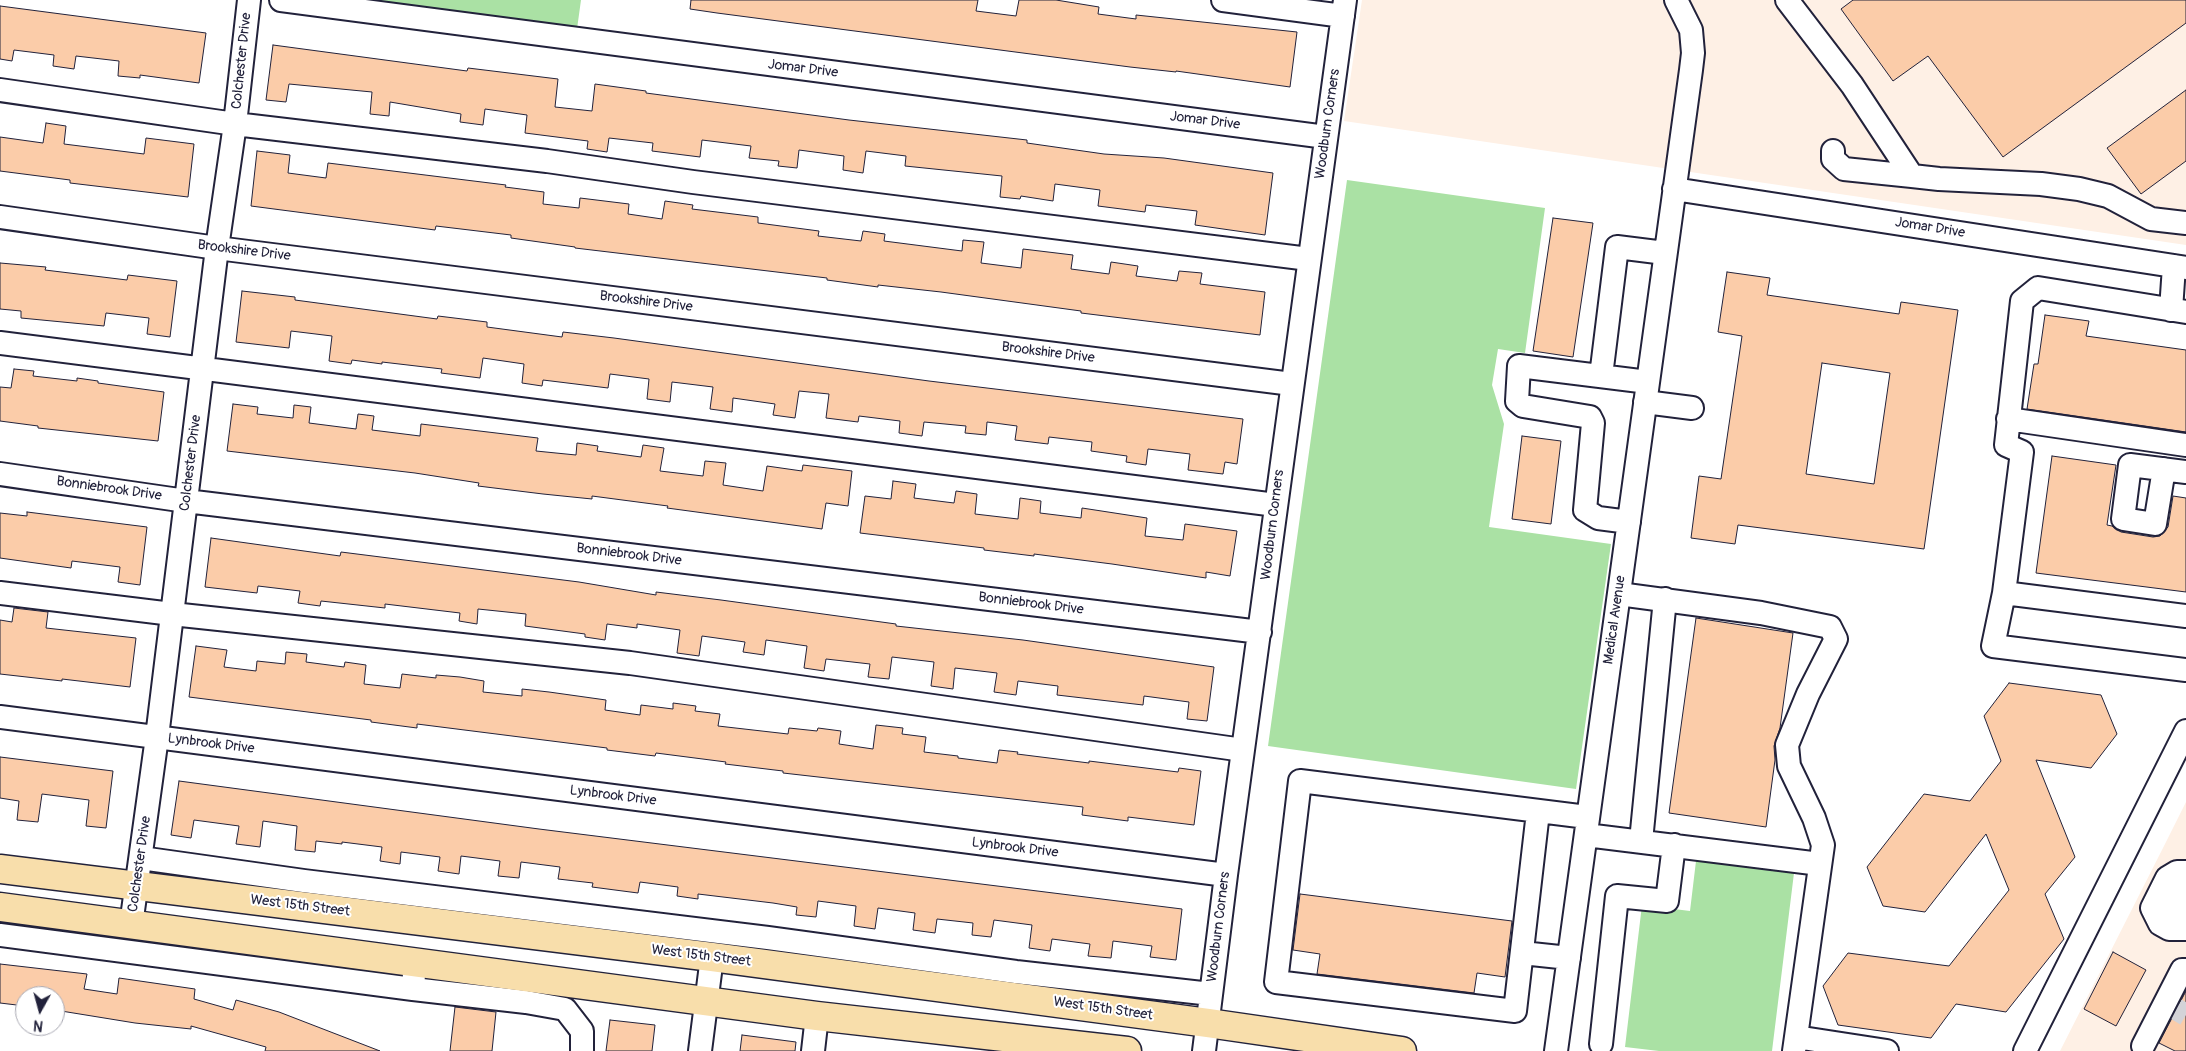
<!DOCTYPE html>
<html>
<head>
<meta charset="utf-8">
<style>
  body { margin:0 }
  #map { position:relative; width:2186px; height:1051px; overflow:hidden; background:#fff; font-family:Pangolin,sans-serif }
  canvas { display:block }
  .north { position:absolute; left:15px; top:986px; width:50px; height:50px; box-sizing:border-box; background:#fff; border:1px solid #a7a7b1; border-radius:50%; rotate:187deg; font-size:14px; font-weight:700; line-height:20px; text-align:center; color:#22223b }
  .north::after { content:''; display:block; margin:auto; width:18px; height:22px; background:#22223b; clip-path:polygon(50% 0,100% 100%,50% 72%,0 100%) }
</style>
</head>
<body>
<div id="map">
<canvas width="2186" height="1051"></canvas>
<div class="north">N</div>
</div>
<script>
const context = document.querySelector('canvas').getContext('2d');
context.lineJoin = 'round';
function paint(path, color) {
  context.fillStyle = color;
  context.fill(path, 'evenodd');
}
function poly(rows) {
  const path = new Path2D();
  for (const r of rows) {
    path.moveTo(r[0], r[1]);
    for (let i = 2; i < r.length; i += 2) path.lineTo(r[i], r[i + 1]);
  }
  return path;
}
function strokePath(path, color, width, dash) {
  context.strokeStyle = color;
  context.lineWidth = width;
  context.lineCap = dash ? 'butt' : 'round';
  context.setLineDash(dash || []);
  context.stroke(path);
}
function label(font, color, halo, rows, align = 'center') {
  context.font = font + ' Pangolin,sans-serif';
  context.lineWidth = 4;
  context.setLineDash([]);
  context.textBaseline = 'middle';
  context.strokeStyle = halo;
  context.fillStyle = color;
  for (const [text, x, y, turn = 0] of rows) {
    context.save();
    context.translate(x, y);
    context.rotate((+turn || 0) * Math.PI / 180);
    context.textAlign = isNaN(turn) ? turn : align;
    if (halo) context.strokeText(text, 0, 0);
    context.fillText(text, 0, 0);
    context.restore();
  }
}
paint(poly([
  [1362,0,2186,0,2186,245,1344,121],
  [2186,802,2186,1051,2060,1051,2165,844]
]), '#fef0e5');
paint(poly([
  [358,0,581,0,577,29],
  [1347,180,1545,208,1525,353,1498,349,1492,385,1504,424,1489,527,1611,544,1576,789,1268,746],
  [1696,861,1794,873,1772,1051,1659,1051,1625,1047,1642,905,1690,911]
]), '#aae1a4');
const building = poly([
  [691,0,978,0,976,11,1016,16,1019,0,1056,0,1099,7,1098,14,1136,19,1136,15,1297,32,1290,87,1176,71,1176,72,1130,67,717,13,690,9,691,0],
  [1853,0,2186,0,2186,23,2003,157,1928,56,1893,81,1841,9,1853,0],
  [0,6,206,33,199,83,140,75,140,78,118,76,119,61,76,56,74,69,53,66,54,55,14,50,12,61,0,59,0,6],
  [273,45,467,71,468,68,558,79,555,107,592,111,595,84,646,91,646,93,849,120,1027,140,1027,143,1104,154,1164,158,1273,173,1265,235,1195,225,1197,211,1146,205,1145,212,1098,206,1100,190,1055,184,1053,201,1021,196,1020,199,1000,197,1002,176,905,166,906,156,866,151,863,173,843,170,844,156,799,150,797,168,778,166,779,161,749,158,751,146,702,140,700,157,652,151,653,143,609,138,607,152,587,149,588,141,525,133,527,115,485,109,483,125,460,122,461,114,390,102,389,116,370,114,372,92,289,84,286,102,266,100,273,45],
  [2186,90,2186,161,2141,194,2107,148,2186,90],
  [46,123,66,126,64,144,144,154,146,138,194,144,188,197,70,183,70,180,0,171,0,137,43,143,46,123],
  [257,151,290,155,288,173,326,178,328,163,506,185,505,187,544,192,543,204,579,208,580,198,629,204,628,214,662,219,665,201,693,205,692,209,758,217,758,223,819,231,818,236,861,241,863,231,885,234,884,241,962,251,963,240,984,242,981,263,1021,268,1023,249,1073,255,1071,269,1109,274,1111,262,1138,266,1136,276,1177,281,1179,271,1202,273,1200,284,1265,292,1260,335,1081,313,1081,311,941,292,878,285,878,287,827,280,827,278,575,248,575,247,511,238,511,235,436,226,435,230,251,206,257,151],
  [1553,218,1593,223,1573,357,1533,351,1553,218],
  [0,263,46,267,45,270,127,280,128,275,177,281,170,337,147,334,149,318,106,313,104,326,21,318,21,311,0,309,0,263],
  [1727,272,1770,278,1767,295,1899,314,1901,302,1958,310,1924,549,1738,525,1735,544,1691,538,1699,476,1721,479,1742,336,1718,332,1727,272],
  [1822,363,1890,373,1874,484,1806,474,1822,363],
  [242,291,295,297,295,300,437,319,438,316,487,322,487,327,562,337,563,332,614,338,929,381,1243,419,1237,464,1225,462,1223,474,1188,470,1190,454,1148,449,1146,465,1126,462,1127,456,1091,451,1092,442,1049,437,1048,444,1015,440,1017,426,987,422,986,435,965,433,966,426,924,422,922,436,899,433,900,421,859,416,858,422,826,418,829,394,799,391,795,418,773,415,775,404,733,398,732,412,710,409,713,387,672,382,670,402,647,399,649,379,610,374,608,388,543,380,542,386,522,383,524,364,483,358,480,378,441,373,442,369,382,362,382,364,352,360,351,364,329,361,332,336,291,331,289,348,236,342,242,291],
  [2045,315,2089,321,2086,336,2186,350,2186,432,2027,409,2034,364,2038,364,2045,315],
  [14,369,34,371,33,376,77,381,77,378,98,381,98,383,164,392,158,441,38,428,38,426,0,421,0,387,11,388,14,369],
  [233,404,258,407,257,414,293,418,294,405,311,407,309,423,356,429,358,414,374,416,372,430,420,436,421,424,538,438,536,451,576,455,577,443,598,446,597,451,641,457,643,445,664,448,660,471,703,476,705,461,726,463,723,485,763,491,767,466,802,471,803,465,852,471,848,506,826,503,822,529,667,508,668,506,592,496,592,499,543,494,478,486,479,483,415,473,227,451,233,404],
  [1522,436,1561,441,1551,524,1512,519,1522,436],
  [2052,456,2116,465,2107,525,2112,526,2121,532,2153,537,2160,536,2168,527,2173,496,2186,498,2186,592,2036,573,2052,456],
  [893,481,916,484,914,498,954,503,956,491,977,494,975,514,1018,519,1020,498,1041,501,1040,513,1081,518,1082,508,1147,518,1145,536,1183,540,1185,524,1237,531,1230,576,1206,572,1206,578,1112,564,1034,554,1034,556,984,550,984,548,860,533,865,496,891,499,893,481],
  [27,512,147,527,140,585,118,582,120,567,72,561,71,568,0,558,0,513,27,516,27,512],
  [211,538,340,556,341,552,579,582,656,595,656,592,721,600,896,624,896,626,1023,640,1214,667,1207,721,1187,719,1189,702,1144,696,1143,705,1057,695,1058,686,1018,681,1016,695,994,692,997,673,955,668,953,689,931,686,934,662,892,657,889,679,868,677,870,664,826,659,824,671,804,668,807,646,766,640,764,655,743,652,745,642,702,636,699,656,677,653,680,630,637,624,637,628,607,624,605,640,585,637,585,634,525,626,526,614,478,609,477,624,459,621,460,613,385,604,385,608,321,601,320,606,298,603,300,591,258,586,257,593,205,587,211,538],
  [14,608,48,612,46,628,136,638,130,687,62,679,62,681,0,674,0,620,12,622,14,608],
  [1696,618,1793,633,1780,728,1774,746,1775,760,1766,827,1669,813,1696,618],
  [196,646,227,650,224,667,256,671,257,661,285,664,286,652,307,654,306,662,344,667,345,662,366,665,364,684,400,688,402,674,436,678,436,675,460,677,484,681,483,692,522,696,522,689,549,692,606,700,605,710,640,715,641,705,673,709,673,703,696,706,695,711,720,714,718,726,788,734,789,728,817,731,818,728,841,731,839,744,873,749,876,725,903,728,902,734,926,737,924,752,958,756,958,758,997,763,999,750,1018,752,1017,754,1089,763,1089,761,1178,772,1179,768,1201,771,1194,825,1128,817,1128,821,1082,815,1083,807,783,773,783,771,725,764,726,762,656,753,655,756,607,750,607,748,417,724,417,728,371,722,371,720,189,697,196,646],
  [2009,683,2101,695,2117,734,2091,768,2036,760,2075,857,2045,894,2064,939,2006,1012,1956,1004,1931,1038,1838,1025,1823,986,1848,953,1949,966,2009,890,1986,834,1925,912,1883,906,1867,867,1924,794,1970,801,2001,761,1984,716,2009,683],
  [0,757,113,771,106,828,86,826,89,800,42,794,38,822,17,820,19,801,0,798,0,757],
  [179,781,539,829,1182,909,1176,960,1150,957,1152,946,1113,941,1111,958,1088,956,1090,944,1052,939,1050,951,1029,948,1032,925,994,920,991,937,972,935,973,923,937,919,935,933,913,930,915,913,878,908,875,929,854,926,856,906,818,901,816,917,796,915,797,907,773,903,698,894,698,899,677,896,678,887,640,882,638,893,592,887,593,883,558,879,560,867,521,862,519,878,498,876,500,861,461,856,459,874,438,871,440,857,401,852,400,864,380,861,382,847,342,842,342,844,316,841,315,852,295,850,297,826,263,821,260,847,236,844,239,826,194,820,191,838,171,835,179,781],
  [1300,894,1512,921,1505,977,1477,973,1474,993,1317,974,1320,954,1293,950,1300,894],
  [2113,952,2146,970,2116,1026,2084,1009,2113,952],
  [0,964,87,974,84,989,117,994,119,978,195,989,194,999,233,1010,236,1000,279,1012,380,1051,265,1051,266,1047,191,1026,191,1029,135,1023,55,1010,55,996,25,996,25,1006,0,1003,0,964],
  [2186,991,2186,1051,2175,1051,2159,1043,2186,991],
  [455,1007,496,1012,492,1051,450,1051,455,1007],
  [610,1020,655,1025,652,1051,606,1051,610,1020],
  [742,1035,796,1042,795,1051,740,1051,742,1035]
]);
paint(building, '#fbcca9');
strokePath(building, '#22223b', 1);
strokePath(poly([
  [2176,1009,2186,1015]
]), '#d3d3d8', 22, [22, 11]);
const minor = poly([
  [281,0,1326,137],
  [1223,0,1343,16],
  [1787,0,1852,85,1912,176,1939,179,2041,184,2079,189,2108,196,2151,219,2186,223],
  [0,90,235,124,547,161,693,182,1309,259],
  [1833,151,1833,159,1844,169,1912,176],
  [1674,189,2186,268],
  [0,217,217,248,1292,384],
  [2171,310,2174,266],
  [2186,312,2038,288,2022,301,2006,445,2022,452,2004,593,1993,646,2186,670],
  [0,343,1276,505],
  [1601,376,1617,247,1665,253],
  [1645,402,1692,408],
  [2008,419,2186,445],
  [2164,469,2155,524,2123,519,2130,465,2186,472],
  [0,474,186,501,1260,632],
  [1629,522,1598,518,1585,510,1593,423,1590,417,1523,406,1517,401,1519,366,1648,382],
  [0,593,172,614,630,663,1243,750],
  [2004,593,2186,616],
  [1619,594,1761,613,1830,627,1836,639,1808,694,1787,745,1789,766,1814,818,1823,845,1794,1051],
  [0,717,1226,875],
  [1538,812,1515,1011,1276,982,1300,781,1587,817],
  [1586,835,1820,864],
  [1641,841,1665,599],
  [141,858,304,881,768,938,1016,972,1211,994],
  [2186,872,2177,872,2167,878,2152,908,2160,924,2169,929,2186,929],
  [2186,883,2171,914,2174,919,2186,919],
  [131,925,157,737,217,248,235,124,249,0],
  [0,935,413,989],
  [1522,953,1569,958],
  [414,974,413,989,526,1002,565,1009,582,1031,582,1051],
  [1796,1037,1887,1051],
  [1601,1044,1617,896,1667,901,1674,845],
  [2143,1046,2182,970,2186,970],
  [700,1051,712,957],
  [813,1051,817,1016],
  [1204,1051,1226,875,1345,0],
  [1556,1051,1691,70,1693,53,1691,30,1676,0],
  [2025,1051,2186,731]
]);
const major = poly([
  [0,869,712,957,1208,1023,1402,1051],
  [0,907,817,1016,1127,1051]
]);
strokePath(minor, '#22223b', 26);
strokePath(major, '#22223b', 31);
strokePath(minor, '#fff', 22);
strokePath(major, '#f8deab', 28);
label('14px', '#22223b', '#fff', [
  ["Colchester Drive",242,61,-84],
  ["Jomar Drive",803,69,7],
  ["Jomar Drive",1205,121,7],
  ["Woodburn Corners",1328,124,-82],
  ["Jomar Drive",1930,228,9],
  ["Brookshire Drive",244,251,7],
  ["Brookshire Drive",646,302,7],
  ["Brookshire Drive",1048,353,7],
  ["Colchester Drive",191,463,-83],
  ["Bonniebrook Drive",109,489,8],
  ["Woodburn Corners",1273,525,-83],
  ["Bonniebrook Drive",629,555,7],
  ["Bonniebrook Drive",1031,604,7],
  ["Medical Avenue",1615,620,-82],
  ["Lynbrook Drive",211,744,7],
  ["Lynbrook Drive",613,796,7],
  ["Lynbrook Drive",1015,848,7],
  ["Colchester Drive",140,864,-82],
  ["West 15th Street",300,906,7],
  ["Woodburn Corners",1219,927,-83],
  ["West 15th Street",701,956,7],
  ["West 15th Street",1103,1009,8]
]);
</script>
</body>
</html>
